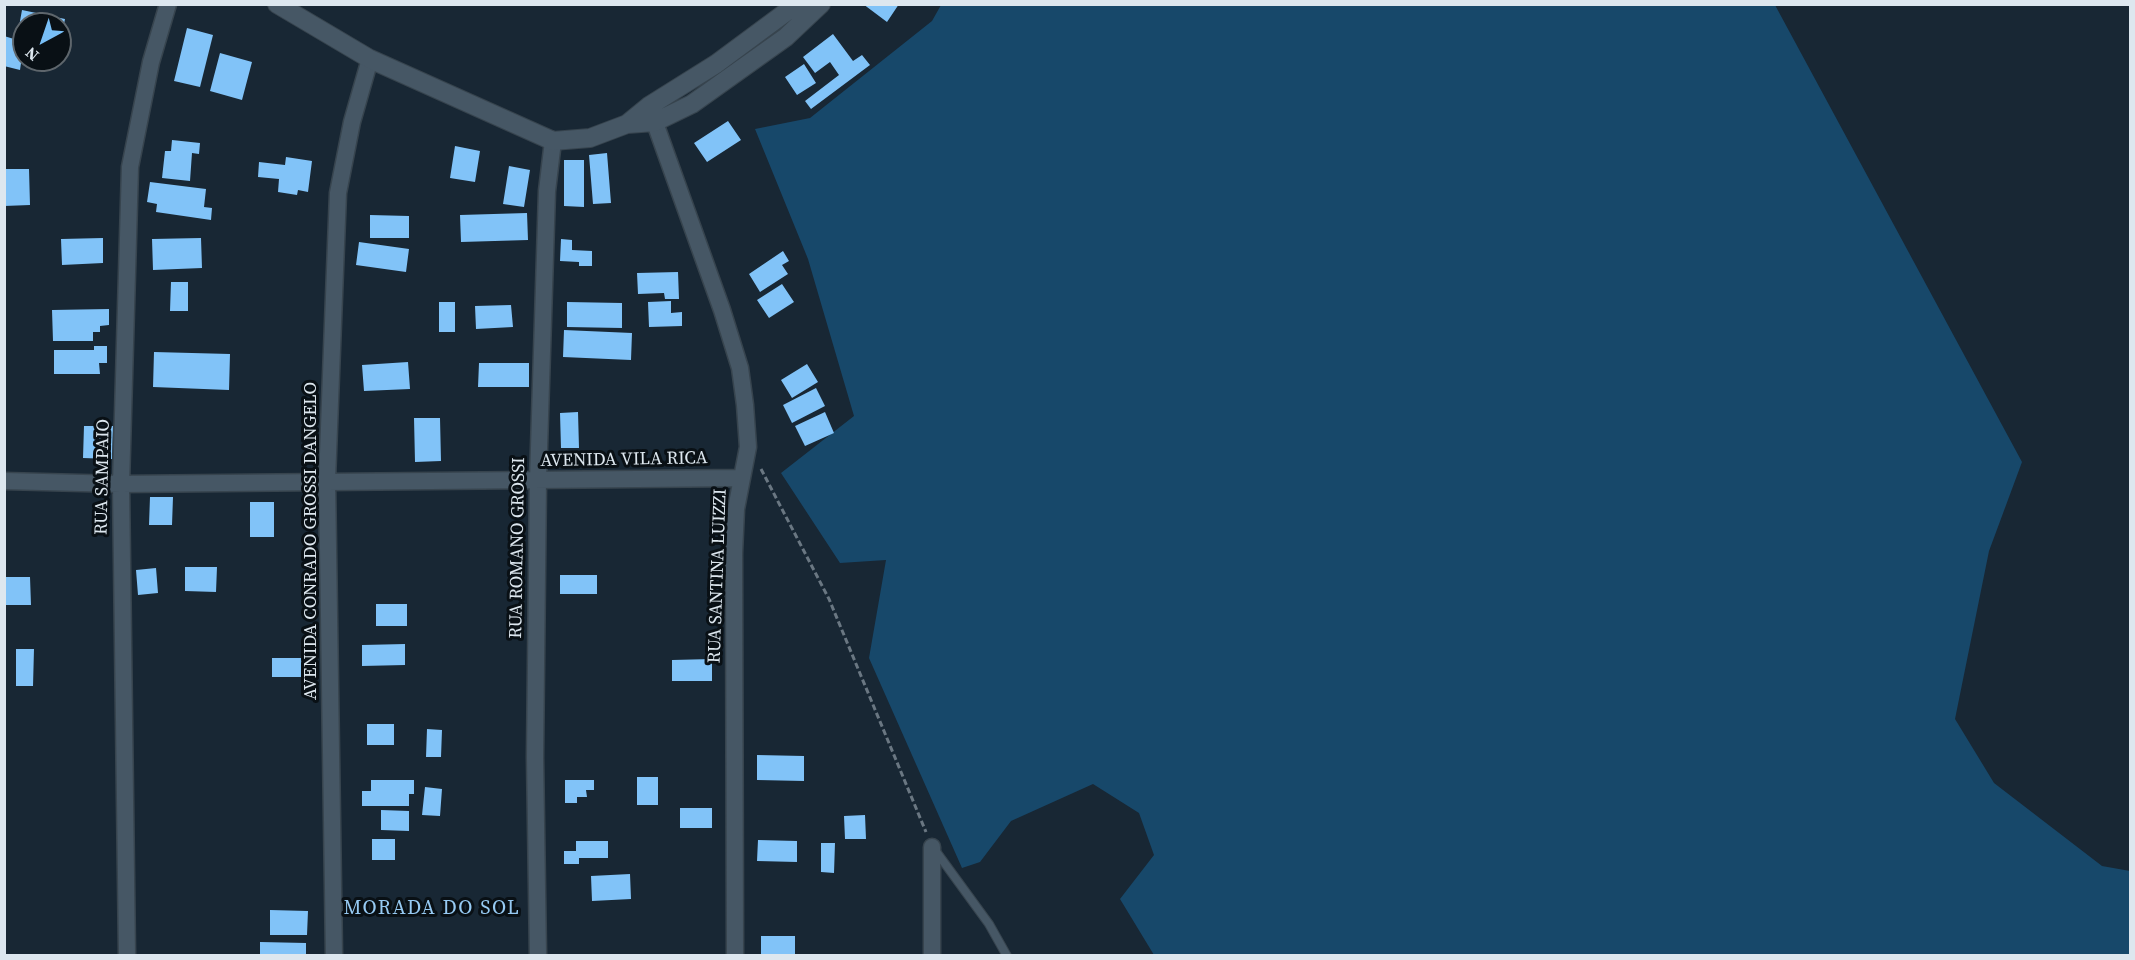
<!DOCTYPE html>
<html>
<head>
<meta charset="utf-8">
<style>
  body { margin:0 }
  #map { position:relative; width:2135px; height:960px; overflow:hidden; background:#182734; font-family:"Source Serif 4",serif }
  canvas { display:block }
  .frame { position:absolute; inset:0; border:6px solid #dde7ef; pointer-events:none }
  .north { position:absolute; left:12px; top:12px; width:60px; height:60px; box-sizing:border-box; background:#091015; border:2px solid #5e666c; border-radius:50%; rotate:220deg; font-size:16px; font-weight:700; line-height:24px; text-align:center; color:#dde7ef }
  .north::after { content:''; display:block; margin:auto; width:21px; height:27px; background:#78bff7; clip-path:polygon(50% 0,100% 100%,50% 72%,0 100%) }
</style>
</head>
<body>
<div id="map">
<canvas width="2135" height="960"></canvas>
<div class="frame"></div>
<div class="north">N</div>
</div>
<script>
const context = document.querySelector('canvas').getContext('2d');
context.lineJoin = 'round';
function paint(path, color) {
  context.fillStyle = color;
  context.fill(path, 'evenodd');
}
function poly(rows) {
  const path = new Path2D();
  for (const r of rows) {
    path.moveTo(r[0], r[1]);
    for (let i = 2; i < r.length; i += 2) path.lineTo(r[i], r[i + 1]);
  }
  return path;
}
function strokePath(path, color, width, dash) {
  context.strokeStyle = color;
  context.lineWidth = width;
  context.lineCap = dash ? 'butt' : 'round';
  context.setLineDash(dash || []);
  context.stroke(path);
}
function label(font, color, halo, rows, align = 'center') {
  context.font = font + ' "Source Serif 4",serif';
  context.lineWidth = 6;
  context.setLineDash([]);
  context.textBaseline = 'middle';
  context.strokeStyle = halo;
  context.fillStyle = color;
  for (const [text, x, y, turn = 0] of rows) {
    context.save();
    context.translate(x, y);
    context.rotate((+turn || 0) * Math.PI / 180);
    context.textAlign = isNaN(turn) ? turn : align;
    if (halo) context.strokeText(text, 0, 0);
    context.fillText(text, 0, 0);
    context.restore();
  }
}
paint(poly([
  [941,5,1775,5,2022,462,1989,551,1955,719,1994,783,2102,866,2130,871,2130,955,1154,955,1120,899,1154,855,1139,813,1093,784,1011,821,980,862,962,868,869,658,886,560,840,563,781,473,854,416,808,259,755,129,810,118,932,21]
]), '#17486a');
paint(poly([
  [863,4,899,4,887,22],
  [22,10,65,19,61,40,60,24,24,24,24,33,18,32],
  [187,28,213,35,200,87,174,81],
  [833,34,853,61,862,55,870,65,811,109,805,101,839,75,830,62,815,73,803,57],
  [4,36,24,42,20,70,4,66],
  [220,53,252,62,242,100,210,91],
  [804,64,816,83,797,95,785,77],
  [728,121,741,140,707,162,694,143],
  [172,140,200,143,199,154,192,153,190,181,162,178,165,151,171,151],
  [455,146,480,151,475,182,450,178],
  [607,153,611,203,593,204,589,155],
  [286,157,312,161,308,192,298,190,297,195,278,192,279,179,258,177,259,162,285,165],
  [564,160,584,160,584,207,564,206],
  [509,166,530,170,524,207,503,204],
  [4,169,29,169,30,205,4,206],
  [150,182,206,189,204,207,212,208,211,220,156,212,157,204,147,202],
  [527,213,528,240,461,242,460,215],
  [370,215,409,216,409,238,370,238],
  [103,238,103,263,62,265,61,239],
  [201,238,202,268,153,270,152,239],
  [561,239,572,240,572,250,592,251,592,266,579,266,579,262,560,261],
  [359,242,409,249,406,272,356,265],
  [783,251,789,261,782,265,788,274,760,292,749,274],
  [678,272,679,299,665,299,664,293,638,294,637,273],
  [171,282,188,282,188,311,170,311],
  [782,284,794,302,769,318,757,300],
  [671,301,671,313,682,312,682,326,649,327,648,302],
  [439,302,455,302,455,332,439,332],
  [567,302,622,303,622,328,567,327],
  [511,305,513,327,476,329,475,306],
  [109,309,109,325,100,326,100,332,93,332,93,341,53,341,52,310],
  [564,330,632,333,631,360,563,357],
  [94,346,107,346,107,363,99,363,100,374,54,374,54,350,94,350],
  [154,352,230,354,229,390,153,387],
  [408,362,410,389,364,391,362,365],
  [479,363,529,363,529,387,478,387],
  [807,364,818,382,792,398,781,380],
  [816,388,825,406,792,423,783,405],
  [578,412,579,448,561,448,560,413],
  [825,412,834,433,805,446,795,426],
  [414,418,440,418,441,461,415,462],
  [84,426,113,426,112,459,83,458],
  [150,497,173,497,172,525,149,525],
  [250,502,274,502,274,537,250,537],
  [185,567,217,567,216,592,185,591],
  [156,568,158,593,138,595,136,570],
  [560,575,597,575,597,594,560,594],
  [4,577,30,577,31,605,4,605],
  [376,604,407,604,407,626,376,626],
  [405,644,405,665,362,666,362,645],
  [16,649,34,649,33,686,16,686],
  [272,658,301,658,302,677,272,677],
  [712,659,712,681,672,681,672,660],
  [367,724,394,724,394,745,367,745],
  [427,729,442,730,441,757,426,757],
  [757,755,804,756,804,781,757,780],
  [637,777,658,777,658,805,637,805],
  [371,780,414,780,414,794,409,794,409,806,362,806,362,791,371,791],
  [565,780,594,780,594,790,586,790,587,797,577,797,577,803,565,803],
  [425,787,442,789,440,816,422,815],
  [680,808,712,808,712,828,680,828],
  [381,810,409,811,409,831,381,830],
  [865,815,866,839,845,839,844,816],
  [372,839,395,839,395,860,372,860],
  [758,840,797,841,797,862,757,861],
  [576,841,608,841,608,858,579,858,579,864,564,864,564,851,576,851],
  [821,843,835,843,834,873,821,872],
  [630,874,631,899,592,901,591,876],
  [270,910,308,911,307,935,270,935],
  [761,936,795,936,795,956,761,956],
  [260,942,306,943,306,956,260,956]
]), '#81c3f8');
const service = poly([
  [935,850,989,924,1007,956]
]);
const minor = poly([
  [650,109,722,310,740,368,745,405,748,447,736,509,734,553,735,956],
  [4,481,121,484,740,478],
  [127,956,121,484,130,167,151,62,168,4],
  [334,956,327,480,335,270,338,193,352,122,370,59],
  [538,956,535,757,538,480,547,191,553,141],
  [932,956,932,847]
]);
const tertiary = poly([
  [277,4,370,59,553,141,590,138,627,124,655,122,692,104,786,37,821,4],
  [627,124,649,106,716,64,797,4]
]);
strokePath(service, '#37444e', 10);
strokePath(minor, '#37444e', 19);
strokePath(tertiary, '#37444e', 20);
strokePath(poly([
  [761,469,829,599,926,832]
]), '#6a7782', 3, [6, 3]);
strokePath(service, '#465765', 8);
strokePath(minor, '#465765', 16);
strokePath(tertiary, '#465765', 18);
label('18px', '#dde7ef', '#091015', [
  ["AVENIDA VILA RICA",624,460,-1],
  ["RUA SAMPAIO",103,477,-89],
  ["AVENIDA CONRADO GROSSI DANGELO",311,541,-90],
  ["RUA ROMANO GROSSI",518,548,-89],
  ["RUA SANTINA LUIZZI",718,576,-88]
]);
context.letterSpacing = '1.5px';
label('20px', '#96caf3', '#091015', [
  ["MORADA DO SOL",432,909]
]);
context.letterSpacing = '0px';
</script>
</body>
</html>
